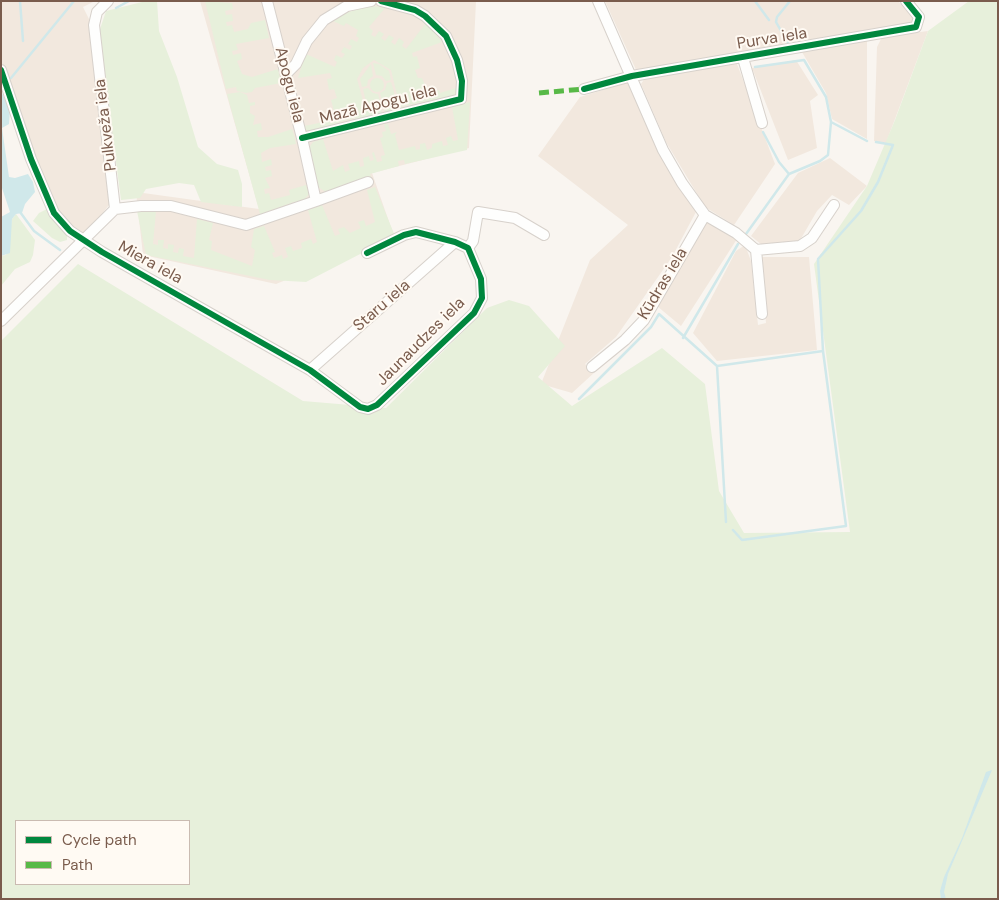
<!DOCTYPE html>
<html>
<head>
<meta charset="utf-8">
<style>
  body { margin:0 }
  #map { position:relative; width:999px; height:900px; overflow:hidden; background:#f9f5f0; font-family:"DM Sans",sans-serif }
  canvas { display:block }
  .frame { position:absolute; inset:0; border:2px solid #7a5c4d; pointer-events:none }
  .legend { position:absolute; left:15px; top:820px; width:175px; height:65px; box-sizing:border-box; background:#fffaf3; border:1px solid #cabbb1; margin:0; padding:6px 9px; list-style:none; font-size:15px; color:#7a5c4d }
  .legend li { display:flex; align-items:center; gap:10px; height:25px }
  .legend b { width:25px; border:1px solid #cabbb1 }
</style>
</head>
<body>
<div id="map">
<canvas width="999" height="900"></canvas>
<div class="frame"></div>
<ul class="legend">
<li><b style="height:6px;background:#00873e"></b>Cycle path</li>
<li><b style="height:6px;background:#58b947"></b>Path</li>
</ul>
</div>
<script>
const context = document.querySelector('canvas').getContext('2d');
context.lineJoin = 'round';
function paint(path, color) {
  context.fillStyle = color;
  context.fill(path, 'evenodd');
}
function poly(rows) {
  const path = new Path2D();
  for (const r of rows) {
    if (r.length === 3) {
      path.moveTo(r[0] + r[2], r[1]);
      path.arc(r[0], r[1], r[2], 0, 2 * Math.PI);
      continue;
    }
    path.moveTo(r[0], r[1]);
    for (let i = 2; i < r.length; i += 2) path.lineTo(r[i], r[i + 1]);
  }
  return path;
}
function strokePath(path, color, width, dash) {
  context.strokeStyle = color;
  context.lineWidth = width;
  context.lineCap = dash ? 'butt' : 'round';
  context.setLineDash(dash || []);
  context.stroke(path);
}
function label(font, color, halo, rows, align = 'center') {
  context.font = font + ' "DM Sans",sans-serif';
  context.lineWidth = 4;
  context.setLineDash([]);
  context.textBaseline = 'middle';
  context.strokeStyle = halo;
  context.fillStyle = color;
  for (const [text, x, y, turn = 0] of rows) {
    context.save();
    context.translate(x, y);
    context.rotate((+turn || 0) * Math.PI / 180);
    context.textAlign = isNaN(turn) ? turn : align;
    if (halo) context.strokeText(text, 0, 0);
    context.fillText(text, 0, 0);
    context.restore();
  }
}
paint(poly([
  [1,1,95,1,83,7,89,19,109,205,84,236,54,209,1,61],
  [200,1,476,1,469,148,372,173,394,236,276,284,143,255,136,192,259,209],
  [605,1,898,1,914,17,909,25,802,43,794,34,781,47,637,72],
  [928,31,886,143,874,141,877,47,882,37],
  [867,41,867,139,832,119,826,93,802,52],
  [796,60,818,95,810,101,817,148,788,160,752,68],
  [737,64,775,164,734,225,705,207,666,142,641,84,647,75],
  [629,82,670,173,697,210,672,257,616,337,585,364,595,372,572,393,541,384,590,260,628,225,538,156,580,97],
  [830,158,867,186,849,205,832,195,817,211,799,242,762,245,751,236,798,173],
  [711,222,737,239,681,326,657,306,706,223],
  [745,245,751,261,758,325,766,323,760,257,809,257,817,350,717,361,693,333,736,251]
]), '#f2e8de');
paint(poly([
  [146,1,157,1,159,31,177,77,198,147,217,164,238,170,242,184,242,207,201,202,194,185,179,183,146,189,140,198,121,200,99,32,106,11],
  [205,1,232,3,233,9,225,11,226,15,232,14,233,21,226,22,227,26,232,25,234,32,248,29,251,23,265,20,269,38,236,44,238,50,232,51,233,55,241,53,242,59,237,61,242,74,252,77,278,69,281,83,255,88,252,92,246,93,237,91,236,87,226,89],
  [969,1,998,1,998,899,1,899,1,341,78,264,303,401,386,408,487,308,509,300,529,306,565,346,538,377,572,406,662,348,705,384,719,491,744,533,850,532,814,264,867,186,895,120,928,31],
  [16,821,189,821,189,884,16,884],
  [367,6,386,7,369,27,373,31,371,35,375,37,379,31,384,34,381,38,385,41,389,35,394,38,391,42,395,45,399,38,404,42,402,46,406,49,426,23,442,42,412,53,413,57,417,56,420,68,415,70,418,78,422,78,426,88,421,90,422,94,439,90,440,93,456,88,457,95,403,106,399,110,385,113,384,107,395,104,398,99,391,70,374,60,363,68,357,79,365,108,370,111,381,108,382,114,359,120,354,118,306,132,304,126,324,122,324,119,340,115,339,110,334,111,331,100,337,98,334,89,329,90,327,79,332,78,330,73,298,78,304,58,306,54,335,67,337,62,334,60,336,55,342,58,345,54,341,52,344,47,350,50,352,46,348,44,351,39,357,42,359,38,356,36,358,30,346,23,344,26,333,21,346,13],
  [373,63,379,64,389,71,391,80,386,81,382,76,376,75],
  [371,64,373,76,368,80,367,86,362,87,360,79],
  [377,85,7],
  [391,82,396,99,394,102,383,105,380,93,385,90,387,83],
  [368,88,373,93,378,94,381,105,367,106,363,89],
  [240,92,247,95,249,103,255,102,255,105,250,106,250,113,255,116,253,125,261,123,262,130,257,131,258,137,268,137,292,129,294,135,296,144,270,148,261,153,262,162,271,159,272,165,265,167,266,171,271,170,272,176,265,178,270,188,264,189,265,194,269,193,271,200,290,195,289,190,306,185,309,194,301,203,294,202,266,212,264,216,260,214,227,94],
  [470,102,467,150,405,164,404,160,398,161,399,166,370,174,371,177,342,185,337,190,326,192,318,187,308,149,313,142,323,139,333,171,343,165,345,172,350,170,348,164,359,161,360,167,364,166,363,158,369,156,370,161,374,160,372,153,374,152,377,162,382,161,381,156,385,155,380,138,383,137,382,132,386,131,384,124,388,124,391,134,397,132,395,135,399,150,415,146,416,150,420,149,420,144,425,143,427,150,432,148,432,144,442,141,443,146,448,145,446,138,451,136,453,141,458,140,452,107],
  [375,187,395,236,306,282,270,280,146,255,137,211,156,211,153,244,158,245,158,240,164,240,163,248,168,249,168,244,174,245,173,252,178,253,179,248,184,249,183,256,194,258,197,219,213,223,209,240,212,241,211,250,252,266,255,250,251,247,254,229,264,226,275,252,272,253,274,258,282,255,283,259,288,257,285,248,291,246,293,251,302,248,301,243,311,239,313,244,317,242,308,210,322,205,335,236,340,234,338,229,344,227,350,233,361,228,358,222,364,220,366,226,375,222,367,190],
  [47,209,67,235,67,240,60,242,52,238,33,221,39,213],
  [16,214,35,240,33,255,30,262,15,269,1,286,1,256,6,255,12,219]
]), '#e7f0db');
paint(poly([
  [1,91,10,110,9,124,2,128,9,177,15,178,28,174,33,182,35,192,25,204,22,213,16,214,12,219,10,253,1,256,1,217,10,212,1,185],
  [992,770,948,874,944,892,946,899,941,899,940,891,944,877,962,838,986,772]
]), '#d0e8ea');
strokePath(poly([
  [20,1,23,41],
  [755,1,769,20],
  [116,8,129,1],
  [789,45,776,22,777,17,790,1],
  [11,78,74,1],
  [831,122,867,141],
  [763,132,779,162,789,174],
  [20,212,34,231,60,250],
  [746,234,789,174,820,161,828,155,831,122,826,97,804,60,755,67],
  [683,338,738,244],
  [717,366,726,522],
  [579,399,651,327,659,314,717,366,823,351,818,259,861,211,878,182,893,145,876,142],
  [733,530,742,540,846,526,823,351]
]), '#d0e8ea', 2.5);
const minor = poly([
  [598,1,663,150,682,183,705,215,736,233,756,250,762,314],
  [743,58,762,123],
  [1,70,31,159,54,213,70,231,102,252,310,370,360,407,368,409,377,405,474,313,482,298,481,279,468,248,455,242,416,232,404,235,367,253],
  [286,74,296,64,307,41,324,20,347,6,371,1],
  [584,89,632,76,916,27,919,17,906,1],
  [302,138,461,99,462,81,457,60,446,36,425,16,415,10,381,1],
  [316,201,368,182],
  [115,209,141,206,171,206,246,225,316,201,302,138,267,1],
  [468,248,473,241,478,212,515,218,544,235],
  [756,250,800,246,812,238,834,205],
  [1,321,115,209,94,25,97,12,108,1],
  [592,367,625,340,644,320,705,215],
  [310,370,455,242]
]);
strokePath(minor, '#d7d1cb', 12);
strokePath(minor, '#fefefd', 10);
strokePath(poly([
  [539,93,584,89]
]), '#58b947', 5, [10, 5]);
strokePath(poly([
  [1,70,31,159,54,213,70,231,102,252,310,370,360,407,368,409,377,405,474,313,482,298,481,279,468,248,455,242,416,232,404,235,367,253],
  [584,89,632,76,916,27,919,17,906,1],
  [302,138,461,99,462,81,457,60,446,36,425,16,415,10,381,1]
]), '#00873e', 6);
label('16px', '#7a5c4d', '#fffaf3', [
  ["Purva iela",772,39,-9],
  ["Apogu iela",289,85,76],
  ["Mazā Apogu iela",378,105,-14],
  ["Pulkveža iela",106,125,-97],
  ["Miera iela",150,263,29],
  ["Kūdras iela",663,284,-59],
  ["Staru iela",382,306,-41],
  ["Jaunaudzes iela",421,342,-45]
]);
</script>
</body>
</html>
